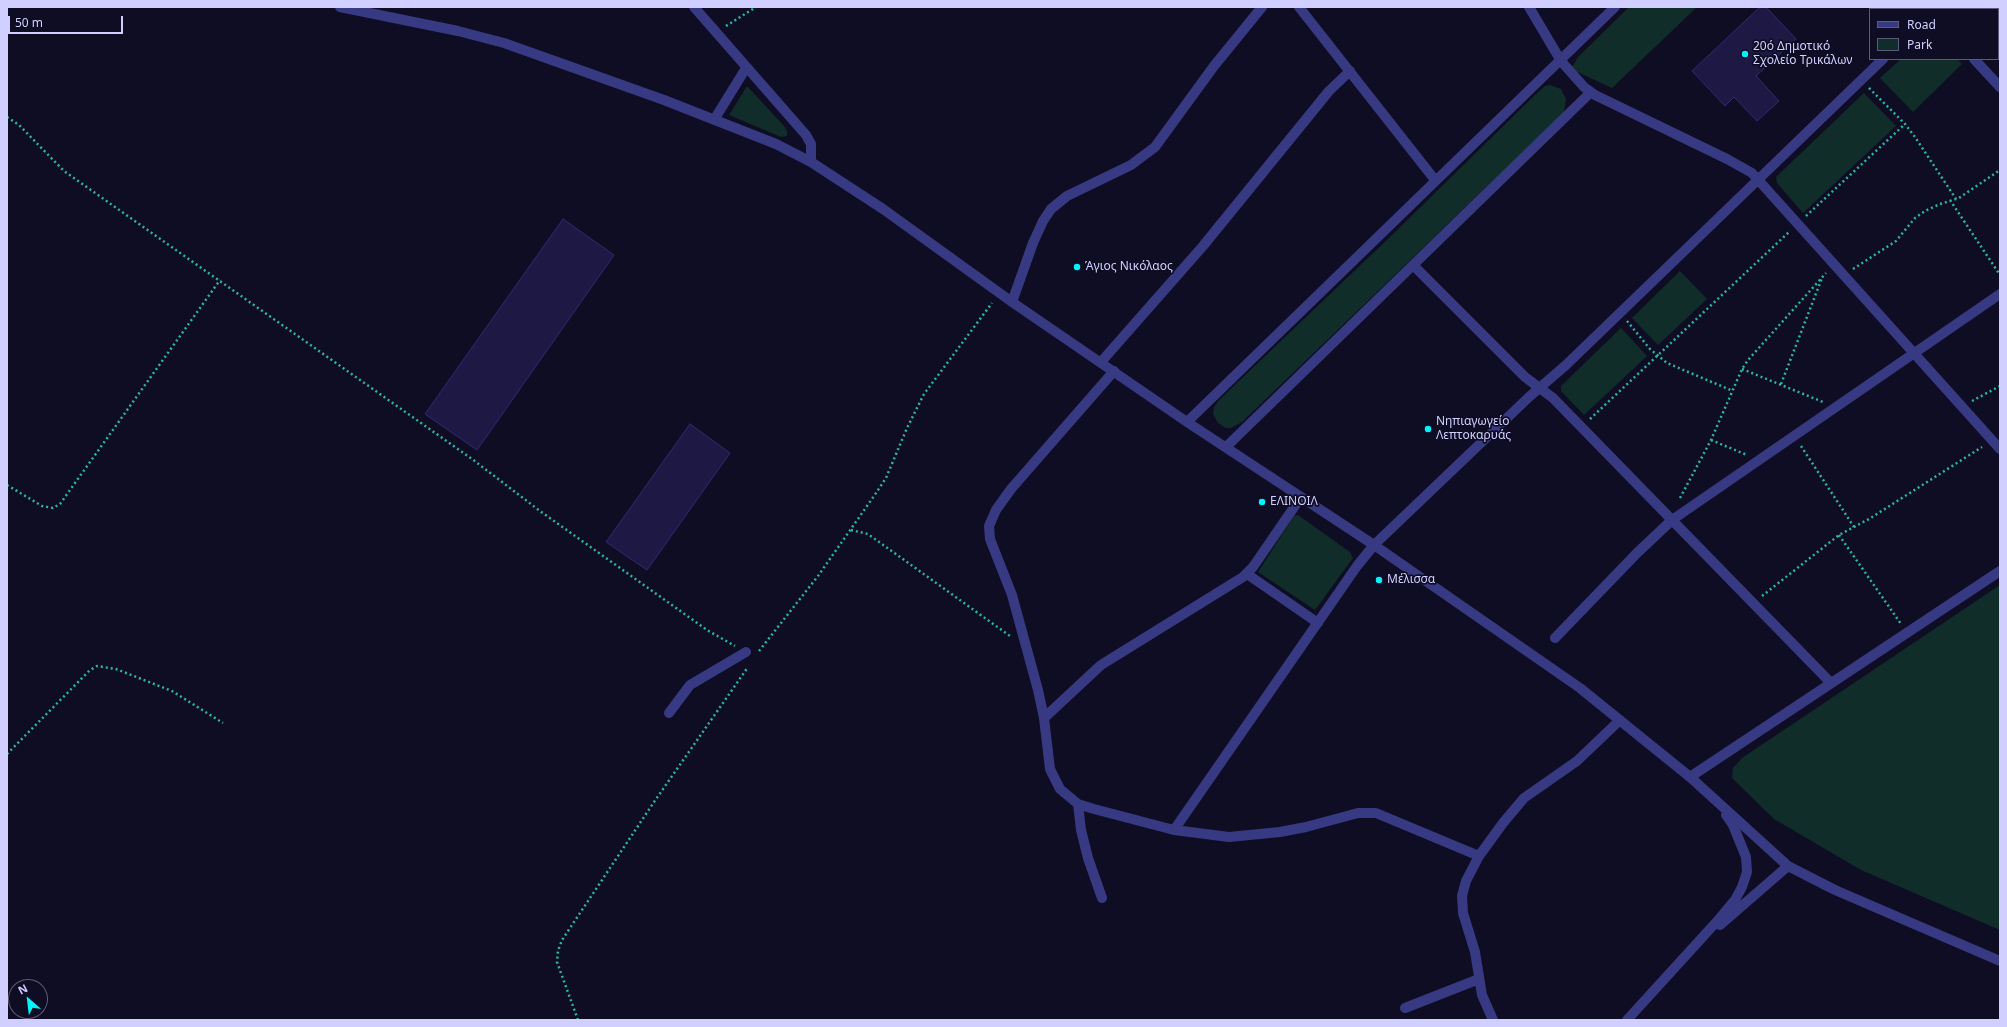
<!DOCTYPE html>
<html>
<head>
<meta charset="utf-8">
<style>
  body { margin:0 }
  #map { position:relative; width:2007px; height:1027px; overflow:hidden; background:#0f0d23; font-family:"Noto Sans",sans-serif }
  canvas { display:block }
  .frame { position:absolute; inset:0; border:8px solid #d1cfff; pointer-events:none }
  .legend { position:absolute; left:1869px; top:8px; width:130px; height:52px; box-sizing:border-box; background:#0f0d23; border:1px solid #5d5b7b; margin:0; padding:5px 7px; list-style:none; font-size:12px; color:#d1cfff }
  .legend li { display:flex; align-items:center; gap:8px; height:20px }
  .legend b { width:20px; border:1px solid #5d5b7b }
  .north { position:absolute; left:8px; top:979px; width:40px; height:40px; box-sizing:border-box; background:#0f0d23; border:1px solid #5d5b7b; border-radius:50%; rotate:332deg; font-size:11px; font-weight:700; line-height:16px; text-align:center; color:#d1cfff }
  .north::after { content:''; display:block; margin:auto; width:14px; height:18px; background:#00f5fa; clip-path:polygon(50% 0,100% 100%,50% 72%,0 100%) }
  .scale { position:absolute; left:8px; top:16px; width:115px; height:18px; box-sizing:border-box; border:2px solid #d1cfff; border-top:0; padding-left:5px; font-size:12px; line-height:14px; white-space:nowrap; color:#d1cfff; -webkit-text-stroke:3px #0f0d23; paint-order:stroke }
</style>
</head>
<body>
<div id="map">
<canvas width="2007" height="1027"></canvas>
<div class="frame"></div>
<ul class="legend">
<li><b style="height:5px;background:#373a83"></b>Road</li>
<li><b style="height:11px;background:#102d2a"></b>Park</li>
</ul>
<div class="north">N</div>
<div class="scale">50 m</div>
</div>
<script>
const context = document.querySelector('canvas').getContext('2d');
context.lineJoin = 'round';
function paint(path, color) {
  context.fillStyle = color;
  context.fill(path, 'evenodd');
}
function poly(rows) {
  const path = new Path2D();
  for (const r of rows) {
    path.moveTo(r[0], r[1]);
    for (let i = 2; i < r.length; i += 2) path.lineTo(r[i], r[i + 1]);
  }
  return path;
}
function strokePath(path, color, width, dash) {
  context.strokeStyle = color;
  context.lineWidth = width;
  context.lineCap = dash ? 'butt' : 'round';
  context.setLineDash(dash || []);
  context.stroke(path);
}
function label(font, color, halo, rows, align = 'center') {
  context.font = font + ' "Noto Sans",sans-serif';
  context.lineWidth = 3.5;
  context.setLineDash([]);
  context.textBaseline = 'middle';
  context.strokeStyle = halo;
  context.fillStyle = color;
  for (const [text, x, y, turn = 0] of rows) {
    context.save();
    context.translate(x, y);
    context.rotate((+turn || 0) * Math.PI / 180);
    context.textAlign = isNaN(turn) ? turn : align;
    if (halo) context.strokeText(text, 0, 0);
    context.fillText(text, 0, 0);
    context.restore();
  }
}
paint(poly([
  [1629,7,1697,7,1612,88,1571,69,1578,57],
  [1954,7,2000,7,2000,59,1998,56,1998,9,1956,9],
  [1901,59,1957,59,1962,64,1913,112,1880,78],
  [1550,85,1561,89,1566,99,1564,112,1558,118,1242,422,1231,428,1226,428,1218,423,1213,414,1214,407,1219,400,1391,236,1537,93,1545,86],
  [747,86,784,126,787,131,787,136,781,137,729,115],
  [1864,93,1896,126,1803,213,1777,183,1776,177],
  [1680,271,1707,299,1658,345,1632,318],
  [1621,328,1647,356,1584,415,1561,391,1561,386],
  [1298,515,1350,552,1353,558,1315,610,1258,572,1294,516],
  [2000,585,2000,930,1861,870,1774,819,1732,778,1733,768,1742,758]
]), '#102d2a');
const building = poly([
  [1760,7,1766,7,1796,39,1756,76,1779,101,1757,121,1734,97,1725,106,1692,71,1760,7],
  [563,219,614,255,477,450,425,414,563,219],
  [690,424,730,453,647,570,606,542,690,424]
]);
paint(building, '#1e1944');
strokePath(building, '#322a71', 1);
strokePath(poly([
  [726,26,756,7],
  [1869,88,1905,124,1915,137,1956,199],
  [7,117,19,125,64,171,472,459,540,511,707,630,735,646],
  [1950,200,2000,275],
  [1806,216,1905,124],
  [1853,269,1896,241,1915,218,1925,211,1940,204,1959,198,2000,170],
  [1627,321,1650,349,1667,363,1733,391],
  [1742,369,1823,402],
  [1781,384,1822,278],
  [1972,401,2000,386],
  [1590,419,1789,232],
  [1711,440,1747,455],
  [1801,446,1854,527],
  [7,485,42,506,53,508,60,504,220,280],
  [1680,498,1711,440,1742,369,1748,360,1826,273],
  [851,530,868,534,1010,636],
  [1839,535,1901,624],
  [1762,596,1839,535,1869,519,1982,447],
  [759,651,818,576,874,496,886,478,907,428,924,394,992,303],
  [7,754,90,670,97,666,116,669,172,691,223,723],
  [578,1020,557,962,558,951,562,940,654,802,748,667]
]), '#2bb7a3', 2.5, [2, 3]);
strokePath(poly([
  [340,7,458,31,504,43,664,100,776,144,811,162,883,209,1012,302,1187,422,1374,545,1580,688,1690,777,1788,866,1835,890,2000,961],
  [694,7,806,135,811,144,811,162],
  [1299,7,1435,180],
  [1529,7,1561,61,1584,87,1595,95,1727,159,1752,173,2000,449],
  [1926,7,1928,9],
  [1974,59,2000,87],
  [714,120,746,68],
  [1413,265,1525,377,1553,398,1831,683],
  [1012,302,1033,243,1043,221,1051,209,1067,196,1131,165,1155,147,1214,66,1262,7],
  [1101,362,1203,246,1329,91,1350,71],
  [1114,371,1011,489,996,510,989,526,990,539,1012,595,1038,690,1044,718,1050,769,1060,789,1078,804,1094,809,1174,830,1229,837,1280,832,1306,827,1358,813,1376,813,1479,856],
  [1187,422,1615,7],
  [1226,447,1591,92],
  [1247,574,1318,623],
  [1555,638,1637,553,1672,520,2000,294],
  [669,713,690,685,746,652],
  [1044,718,1101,665,1243,577,1253,567,1301,497],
  [1690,777,2000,571],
  [1078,804,1081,830,1088,858,1102,898],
  [1174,830,1357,566,1374,545,1529,397,1566,365,1883,59],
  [1720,925,1788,866],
  [1405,1008,1479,979],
  [1493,1020,1482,995,1475,952,1463,913,1462,896,1466,881,1479,856,1503,823,1524,798,1577,761,1620,720],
  [1627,1020,1720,918,1735,900,1742,887,1747,872,1746,857,1733,825,1726,815]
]), '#373a83', 10);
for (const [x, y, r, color] of [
  [1745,54,4,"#00f5fa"],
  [1077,267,4,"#00f5fa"],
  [1428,429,4,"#00f5fa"],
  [1262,502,4,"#00f5fa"],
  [1379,580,4,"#00f5fa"]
]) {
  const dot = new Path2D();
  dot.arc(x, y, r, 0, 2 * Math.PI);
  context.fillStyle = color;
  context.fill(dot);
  strokePath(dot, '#0f0d23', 1.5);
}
label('12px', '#d1cfff', '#0f0d23', [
  ["20ό Δημοτικό",1753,47],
  ["Σχολείο Τρικάλων",1753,61],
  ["Άγιος Νικόλαος",1085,267],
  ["Νηπιαγωγείο",1436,422],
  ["Λεπτοκαρυάς",1436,436],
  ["ΕΛΙΝΟΙΛ",1270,502],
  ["Μέλισσα",1387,580]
], 'left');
</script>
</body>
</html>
